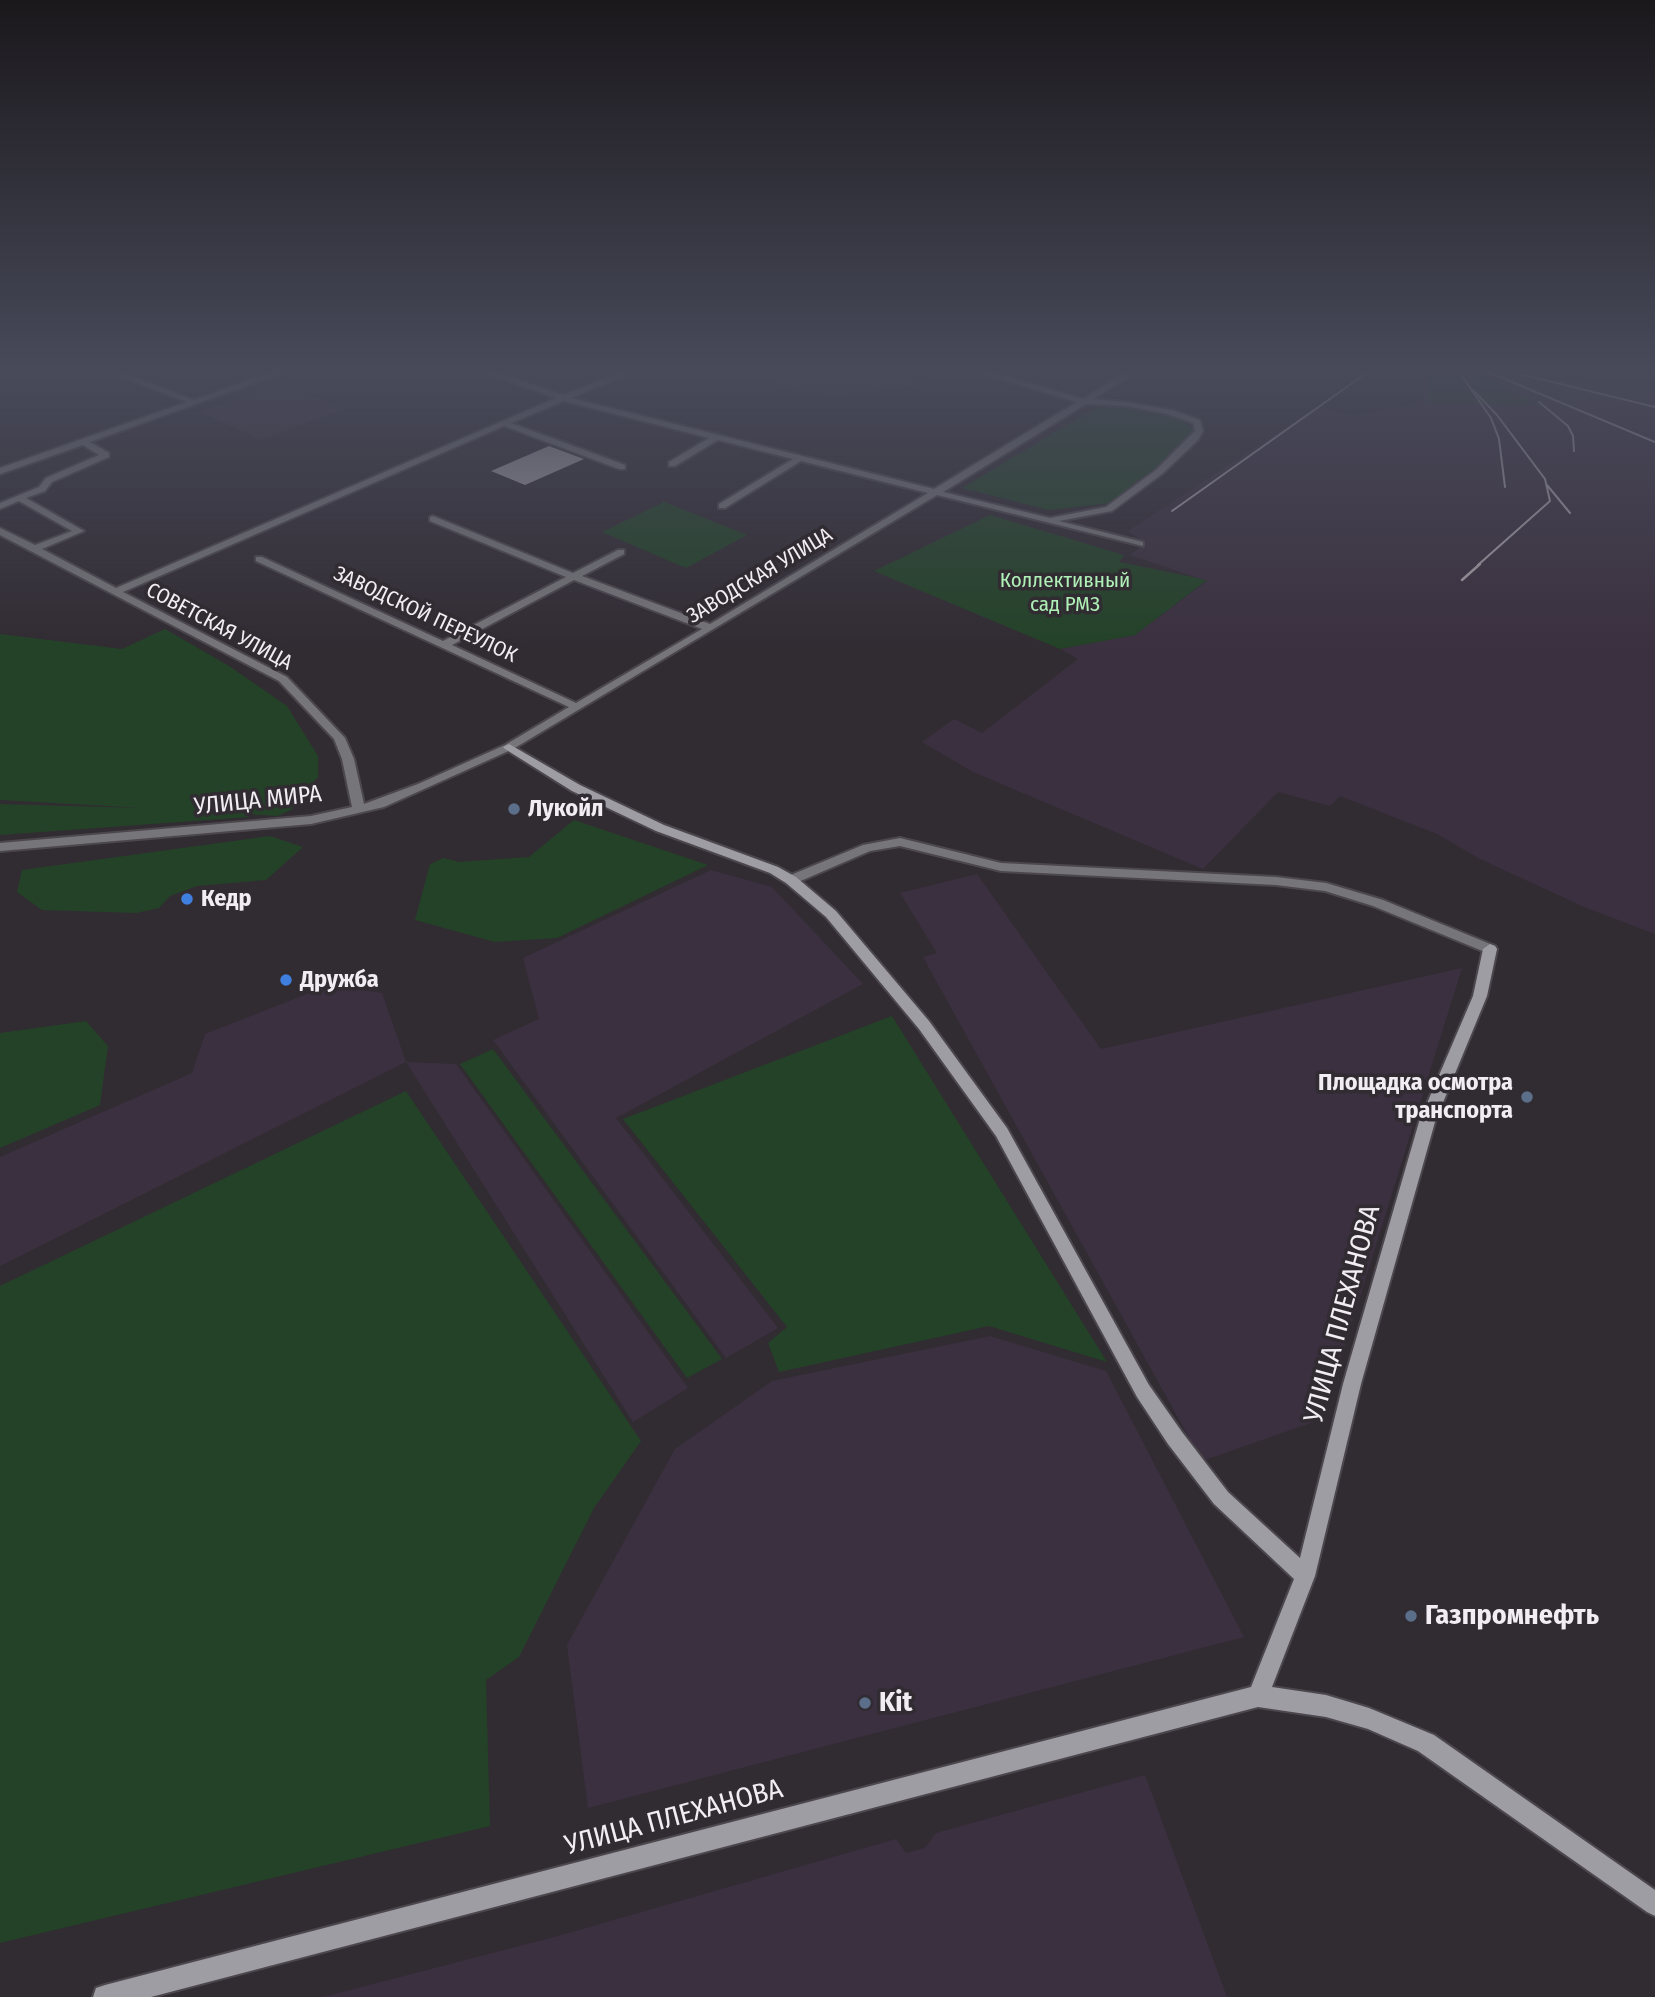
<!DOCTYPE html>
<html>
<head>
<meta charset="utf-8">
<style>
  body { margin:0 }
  canvas { display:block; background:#312b32 }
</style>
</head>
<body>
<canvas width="1655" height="1997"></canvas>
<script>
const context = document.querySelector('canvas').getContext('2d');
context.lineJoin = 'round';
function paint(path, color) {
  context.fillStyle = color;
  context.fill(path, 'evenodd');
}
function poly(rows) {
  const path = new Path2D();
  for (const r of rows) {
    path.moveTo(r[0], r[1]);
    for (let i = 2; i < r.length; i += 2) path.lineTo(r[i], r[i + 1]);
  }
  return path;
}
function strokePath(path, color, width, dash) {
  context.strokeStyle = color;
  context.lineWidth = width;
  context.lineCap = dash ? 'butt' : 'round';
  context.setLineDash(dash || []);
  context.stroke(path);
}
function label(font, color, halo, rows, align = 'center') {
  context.font = font + ' "Fira Sans Condensed",sans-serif';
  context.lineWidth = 7;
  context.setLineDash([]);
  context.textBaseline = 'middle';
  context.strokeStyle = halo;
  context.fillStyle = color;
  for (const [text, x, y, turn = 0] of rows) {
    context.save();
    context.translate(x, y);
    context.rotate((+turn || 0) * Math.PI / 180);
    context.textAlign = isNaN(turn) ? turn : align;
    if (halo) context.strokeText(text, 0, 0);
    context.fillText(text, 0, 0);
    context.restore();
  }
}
paint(poly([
  [778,369,884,369,928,383,836,397,802,392,759,378],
  [282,383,343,409,261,440,201,412]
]), '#3d323e');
paint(poly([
  [1425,369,1534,369,1616,392,1655,393,1655,934,1584,907,1480,859,1437,834,1340,796,1330,806,1278,792,1203,869,973,772,922,742,954,719,982,733,1078,659,1060,649,1135,635,1207,581,1130,555,1145,543,1128,531,1315,408,1355,416,1423,402],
  [711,870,772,887,863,984,616,1118,778,1328,726,1358,493,1040,539,1019,523,958],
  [977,874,1101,1049,1462,968,1322,1419,1202,1461,923,957,937,953,900,893],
  [330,985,382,993,406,1062,456,1064,688,1388,633,1422,406,1062,0,1266,0,1157,192,1073,205,1034],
  [990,1336,1106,1371,1244,1637,588,1808,567,1645,675,1449,772,1381],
  [1145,1775,1227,1997,323,1997,558,1936,896,1839,906,1853,925,1848,936,1833]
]), '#3b303f');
paint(poly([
  [1426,369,1470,369,1538,405,1428,402],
  [1102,404,1180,419,1194,430,1157,469,1111,503,1049,510,962,488],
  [664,502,747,535,686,568,602,532],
  [990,515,1124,555,1119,562,1207,580,1135,635,1060,649,874,571],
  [165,629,229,666,287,706,318,756,318,777,291,810,278,816,247,814,249,817,0,835,0,804,143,808,0,800,0,634,122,649],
  [574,820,708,865,557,938,495,942,415,920,430,864,444,858,459,862,529,857],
  [270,836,303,847,266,880,197,886,170,896,159,908,136,913,42,910,17,892,22,870],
  [892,1016,1107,1362,989,1326,779,1372,768,1343,787,1327,623,1119],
  [86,1021,108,1046,100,1105,0,1148,0,1033],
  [493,1049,722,1359,687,1378,460,1064],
  [406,1091,641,1441,594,1508,519,1657,486,1680,490,1826,0,1943,0,1286]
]), '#234227');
paint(poly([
  [549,446,584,459,525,485,491,471]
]), '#a49da5');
const street = poly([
  [101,369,113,369,194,400,280,369,293,369,90,442,109,453,109,457,52,482,45,491,26,498,84,531,42,549,116,588,556,398,474,369,487,369,563,395,629,369,641,369,571,398,934,489,1077,402,967,369,981,369,1083,399,1131,369,1141,369,1093,399,1126,402,1172,410,1200,420,1203,431,1198,440,1162,474,1112,511,1059,521,1143,542,1143,546,937,495,513,749,384,807,311,824,0,851,0,843,311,816,352,807,342,759,334,739,279,681,0,535,0,528,35,545,72,531,19,501,0,509,0,503,39,487,46,478,99,455,83,445,0,474,0,468,187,402,101,369],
  [564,401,709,438,669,462,669,466,675,466,718,440,793,459,719,504,719,508,725,508,801,461,928,493,710,624,582,576,624,554,624,550,618,550,573,573,433,516,430,517,430,521,566,577,443,641,262,557,256,557,256,561,569,707,505,745,418,784,364,804,354,759,345,738,287,677,123,592,504,426,619,469,625,469,625,465,511,423,564,401],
  [1086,404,1126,406,1167,414,1193,423,1195,431,1156,470,1106,507,1050,518,943,492,1086,404],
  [574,580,702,629,576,703,452,645,574,580],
  [900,838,1001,863,1276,877,1326,883,1383,900,1495,946,1497,949,1495,952,1485,952,1373,906,1325,891,1276,885,1001,871,900,846,870,851,796,883,786,883,785,880,786,877,863,845,900,838]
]);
const secondary = poly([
  [509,744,580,785,664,825,778,867,796,877,836,911,929,1021,1007,1128,1149,1385,1182,1432,1228,1492,1300,1558,1343,1384,1419,1122,1473,996,1483,949,1490,944,1495,946,1497,949,1487,996,1435,1122,1361,1384,1315,1576,1272,1687,1326,1695,1369,1708,1434,1735,1655,1890,1655,1916,1647,1912,1418,1751,1368,1729,1326,1717,1258,1707,151,1997,93,1997,96,1988,105,1985,1251,1687,1294,1579,1214,1504,1168,1444,1137,1397,996,1136,919,1029,826,917,786,883,770,873,656,831,572,791,505,749,503,747,509,744]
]);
strokePath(street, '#4c464d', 4);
strokePath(secondary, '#4c464d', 4);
paint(street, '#767579');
paint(secondary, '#9f9da4');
strokePath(poly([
  [1457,369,1491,418,1499,439,1505,487],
  [1481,369,1655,442],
  [1503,370,1655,407],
  [1473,390,1497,415,1545,479,1550,501,1478,565],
  [1539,402,1568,426,1573,436,1574,451],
  [1547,485,1570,513],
  [1172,511,1372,369]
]), '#a49fa5', 2);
strokePath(poly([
  [1462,580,1480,564]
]), '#a49fa5', 2.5);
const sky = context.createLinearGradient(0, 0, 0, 649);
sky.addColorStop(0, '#1b181c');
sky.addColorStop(0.57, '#484a5a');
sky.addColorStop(1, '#484a5a00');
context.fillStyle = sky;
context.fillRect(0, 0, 1655, 649);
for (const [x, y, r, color] of [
  [514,809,7,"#5c6f8a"],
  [187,899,7,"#3f7fe0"],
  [286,980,7,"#3f7fe0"],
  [1527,1097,7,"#5c6f8a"],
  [1411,1616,7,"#5c6f8a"],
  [865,1703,7,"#5c6f8a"]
]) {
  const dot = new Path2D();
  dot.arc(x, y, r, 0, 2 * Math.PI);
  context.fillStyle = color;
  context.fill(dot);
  strokePath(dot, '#312b32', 2.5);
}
label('21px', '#f1edf2', '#312b32', [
  ["ЗАВОДСКАЯ УЛИЦА",760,576,-31],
  ["ЗАВОДСКОЙ ПЕРЕУЛОК",425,615,25],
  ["СОВЕТСКАЯ УЛИЦА",219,627,28]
]);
label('21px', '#aff0b7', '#312b32', [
  ["Коллективный",1065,581],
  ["сад РМЗ",1065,605]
]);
label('24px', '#f1edf2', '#312b32', [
  ["УЛИЦА МИРА",258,801,-6]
]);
label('bold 24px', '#f1edf2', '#312b32', [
  ["Лукойл",528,809],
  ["Кедр",201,899],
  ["Дружба",300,980],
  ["Площадка осмотра",1513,1083,"right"],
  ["транспорта",1513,1111,"right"]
], 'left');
label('28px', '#f1edf2', '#312b32', [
  ["УЛИЦА ПЛЕХАНОВА",1343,1314,-75],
  ["УЛИЦА ПЛЕХАНОВА",674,1818,-15]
]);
label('bold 28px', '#f1edf2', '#312b32', [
  ["Газпромнефть",1425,1616],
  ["Kit",879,1703]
], 'left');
</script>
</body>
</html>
